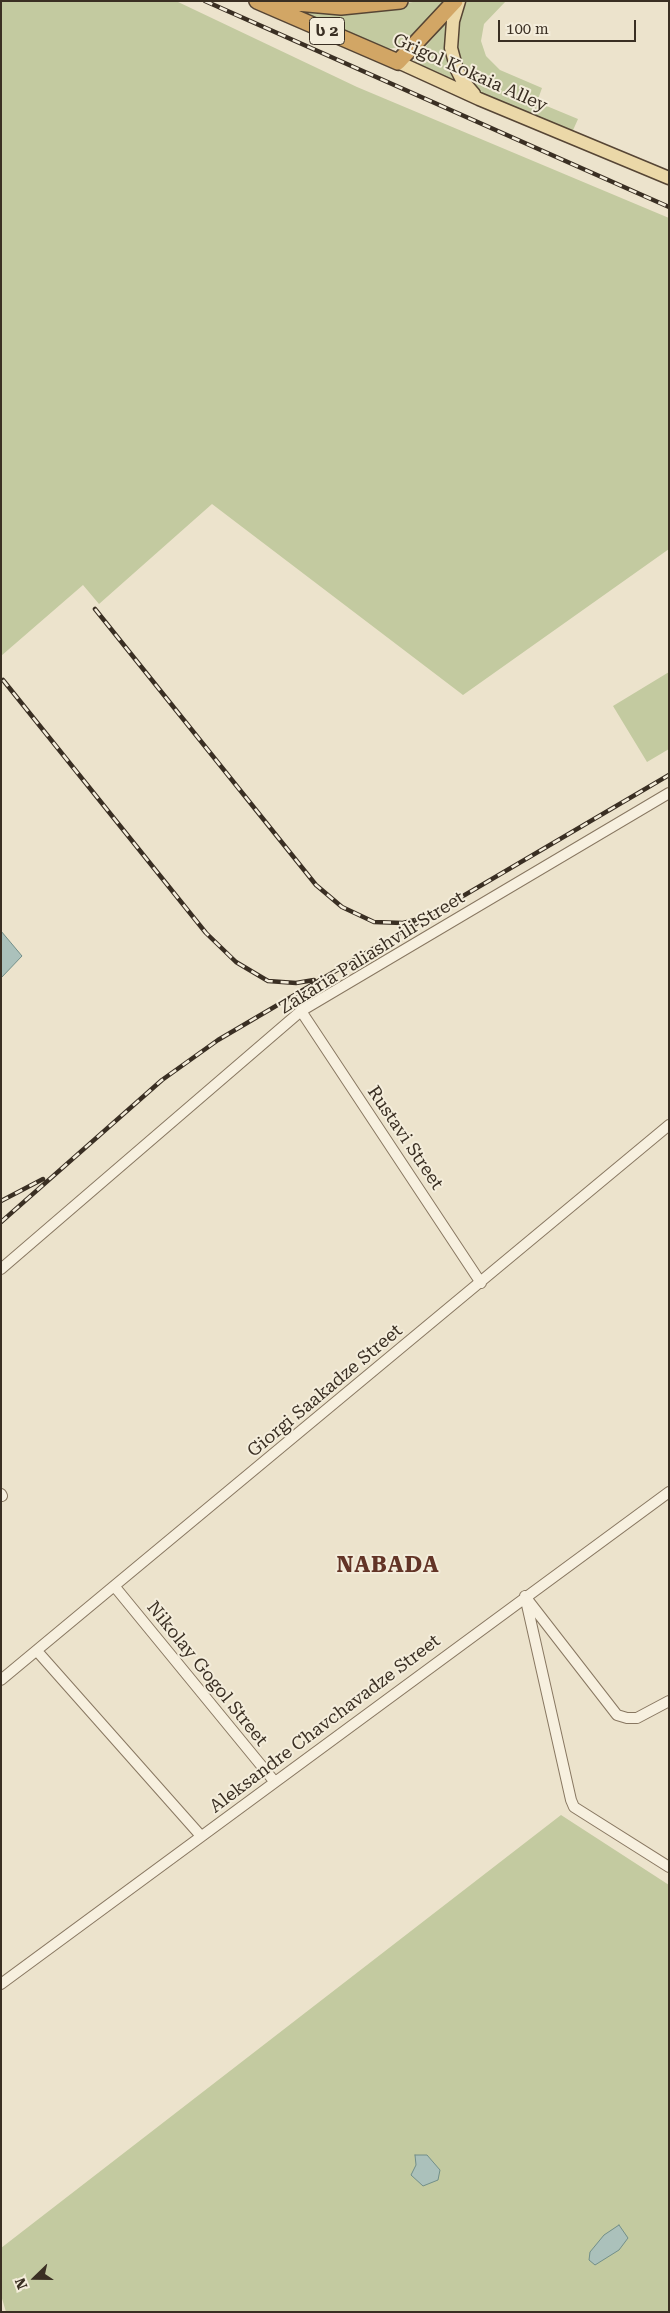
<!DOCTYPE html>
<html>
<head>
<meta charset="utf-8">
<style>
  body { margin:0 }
  #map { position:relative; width:670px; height:2313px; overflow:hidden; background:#ece3cc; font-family:"Roboto Serif",serif }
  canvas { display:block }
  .frame { position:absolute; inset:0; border:2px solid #3a2f23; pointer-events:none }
  .north { position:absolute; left:10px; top:2253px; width:50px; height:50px; -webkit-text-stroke:4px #f4eddb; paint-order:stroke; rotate:248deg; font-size:14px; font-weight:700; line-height:20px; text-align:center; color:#3a2f23 }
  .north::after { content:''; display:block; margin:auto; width:18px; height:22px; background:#3a2f23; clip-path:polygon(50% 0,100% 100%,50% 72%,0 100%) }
  .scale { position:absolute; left:498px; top:20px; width:138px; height:22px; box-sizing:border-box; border:2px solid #3a2f23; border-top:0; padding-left:6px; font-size:15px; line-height:18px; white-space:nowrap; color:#3a2f23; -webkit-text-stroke:4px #f4eddb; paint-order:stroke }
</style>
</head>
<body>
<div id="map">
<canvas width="670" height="2313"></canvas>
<div class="frame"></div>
<div class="north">N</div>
<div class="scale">100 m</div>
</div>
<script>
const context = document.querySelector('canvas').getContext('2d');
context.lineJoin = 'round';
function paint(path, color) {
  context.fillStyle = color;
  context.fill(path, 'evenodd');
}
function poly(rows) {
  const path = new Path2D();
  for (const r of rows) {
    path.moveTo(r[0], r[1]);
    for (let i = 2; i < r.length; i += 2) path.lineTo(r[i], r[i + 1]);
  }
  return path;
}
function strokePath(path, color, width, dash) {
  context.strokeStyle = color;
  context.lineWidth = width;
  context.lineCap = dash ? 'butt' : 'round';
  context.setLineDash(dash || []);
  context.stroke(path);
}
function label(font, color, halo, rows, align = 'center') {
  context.font = font + ' "Roboto Serif","Noto Sans Georgian",serif';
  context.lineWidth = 4;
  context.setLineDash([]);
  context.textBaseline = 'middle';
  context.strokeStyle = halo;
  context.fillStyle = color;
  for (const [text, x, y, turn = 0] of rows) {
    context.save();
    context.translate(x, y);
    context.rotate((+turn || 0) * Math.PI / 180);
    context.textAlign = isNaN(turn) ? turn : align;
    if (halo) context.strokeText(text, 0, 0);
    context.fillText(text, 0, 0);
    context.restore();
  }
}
paint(poly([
  [1,1,176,1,357,87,669,218,669,549,463,695,212,504,99,604,83,585,1,656],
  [419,1,445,1,400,46,394,48,385,49,298,13,300,9,303,9,322,13,340,14],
  [459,1,506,1,484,24,481,41,486,56,500,70,542,88,537,102,578,119,570,137,479,99,462,80,453,21],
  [446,23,445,55,454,80,417,65,414,60],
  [669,672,669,749,647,762,613,706],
  [561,1815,669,1885,669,2312,6,2312,1,2295,1,2248]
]), '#c3caa0');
const water = poly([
  [1,931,22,956,1,978,1,931],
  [415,2155,427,2155,440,2170,438,2180,423,2186,411,2175,416,2165,415,2155],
  [619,2225,628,2238,619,2250,595,2265,589,2260,590,2252,604,2235,619,2225]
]);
paint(water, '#abc1bb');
strokePath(water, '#728f89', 1);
const minor = poly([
  [301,1011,481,1283],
  [1,1269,301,1011,669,793],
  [1,1494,2,1496],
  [115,1587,274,1781],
  [525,1596,571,1800,574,1807,669,1867],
  [527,1599,617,1715,627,1718,637,1718,669,1701],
  [37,1651,201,1836],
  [1,1680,669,1125],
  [1,1984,669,1492]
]);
const major = poly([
  [459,1,453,21,451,48,457,70,462,80,474,94],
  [398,62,479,99,669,178]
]);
const highway = poly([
  [257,1,398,62,455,1],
  [274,1,341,7,400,1]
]);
strokePath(minor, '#887761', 12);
strokePath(major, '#564534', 15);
strokePath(highway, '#564534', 18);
strokePath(minor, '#f7f0df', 10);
strokePath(major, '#ebd8a8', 12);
strokePath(highway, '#d2a665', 15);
const rail = poly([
  [205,1,669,207],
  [95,609,316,885,342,907,374,922,403,923,415,920],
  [3,680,206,933,236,962,268,981,296,983,314,980],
  [1,1201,43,1179],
  [1,1222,162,1080,218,1040,669,775]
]);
strokePath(rail, '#3a2f23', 4.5);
strokePath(rail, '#f4eddb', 2.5, [8]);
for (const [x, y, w] of [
  [327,31,35]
]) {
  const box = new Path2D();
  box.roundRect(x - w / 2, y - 13.5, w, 27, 4);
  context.fillStyle = '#f4eddb';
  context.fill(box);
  strokePath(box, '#3a2f23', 1);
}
label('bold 16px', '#3a2f23', null, [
  ["ს 2",327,31]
]);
label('18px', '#3a2f23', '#f4eddb', [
  ["Grigol Kokaia Alley",470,73,24],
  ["Zakaria Paliashvili Street",372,953,-32],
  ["Rustavi Street",405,1138,56],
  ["Giorgi Saakadze Street",325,1391,-40],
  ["Nikolay Gogol Street",207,1674,51],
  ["Aleksandre Chavchavadze Street",325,1724,-37]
]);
context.letterSpacing = '1px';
label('bold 22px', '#633426', '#f4eddb', [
  ["NABADA",388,1566]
]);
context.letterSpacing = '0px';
</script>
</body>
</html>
